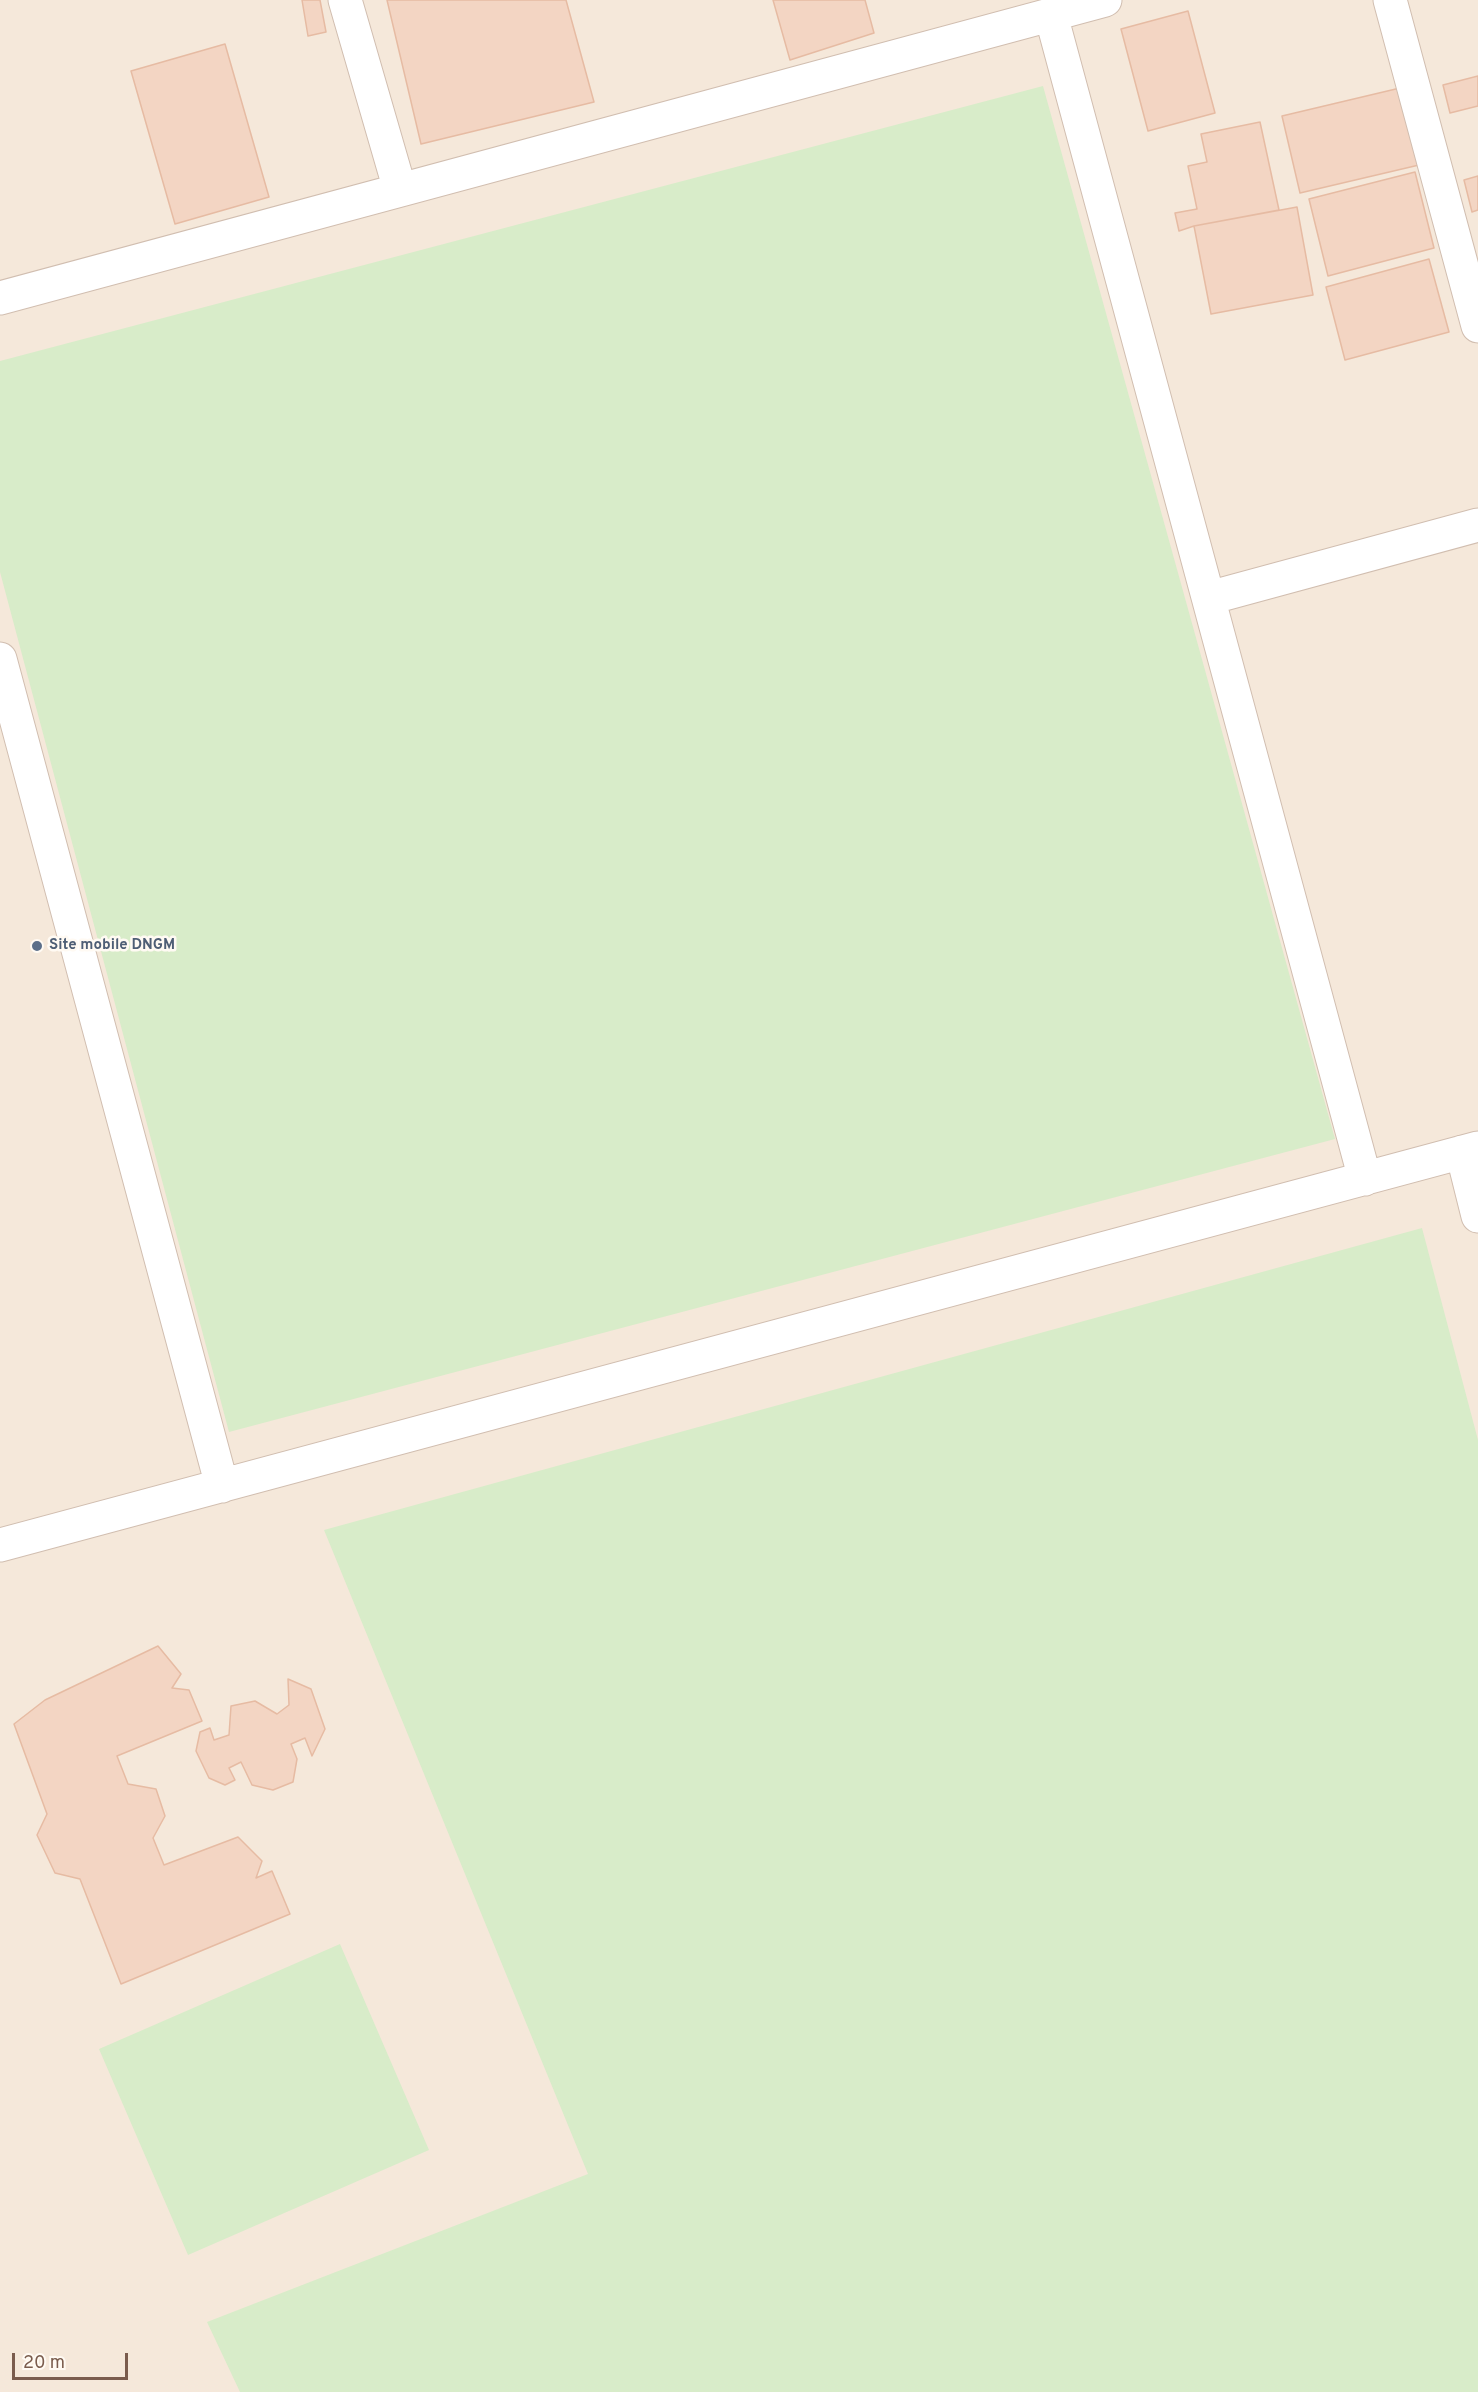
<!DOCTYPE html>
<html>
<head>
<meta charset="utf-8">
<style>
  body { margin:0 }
  #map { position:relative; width:1478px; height:2392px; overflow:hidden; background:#fdf6ec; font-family:Overpass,sans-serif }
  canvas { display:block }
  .scale { position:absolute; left:12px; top:2353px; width:116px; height:27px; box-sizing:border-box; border:3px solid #7a5c4d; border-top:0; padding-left:8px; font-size:18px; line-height:21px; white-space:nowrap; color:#7a5c4d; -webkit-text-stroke:4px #fffaf3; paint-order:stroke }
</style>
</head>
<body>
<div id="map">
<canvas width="1478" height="2392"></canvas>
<div class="scale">20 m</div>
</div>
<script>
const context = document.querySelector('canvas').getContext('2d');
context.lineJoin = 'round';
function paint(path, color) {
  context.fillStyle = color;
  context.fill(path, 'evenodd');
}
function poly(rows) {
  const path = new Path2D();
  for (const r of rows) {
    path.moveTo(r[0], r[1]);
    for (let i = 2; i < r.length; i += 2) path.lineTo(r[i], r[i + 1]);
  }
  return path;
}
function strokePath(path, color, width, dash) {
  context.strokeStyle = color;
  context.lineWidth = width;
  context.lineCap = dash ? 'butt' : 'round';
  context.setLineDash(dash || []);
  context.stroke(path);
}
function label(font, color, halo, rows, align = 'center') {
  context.font = font + ' Overpass,sans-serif';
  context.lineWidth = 5;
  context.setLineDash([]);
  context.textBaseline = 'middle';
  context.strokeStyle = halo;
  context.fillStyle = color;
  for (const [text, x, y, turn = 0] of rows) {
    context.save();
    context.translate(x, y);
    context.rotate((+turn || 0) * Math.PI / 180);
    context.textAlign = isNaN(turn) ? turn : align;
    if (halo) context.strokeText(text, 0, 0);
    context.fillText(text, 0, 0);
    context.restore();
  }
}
paint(poly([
  [0,0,1478,0,1478,2392,0,2392]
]), '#f5e8da');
paint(poly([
  [1043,86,1335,1139,229,1432,0,572,0,361],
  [1422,1228,1478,1440,1478,2392,240,2392,207,2322,588,2174,324,1530],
  [340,1944,429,2150,188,2255,99,2049]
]), '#d8ecc9');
const building = poly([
  [302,0,320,0,326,32,308,36,302,0],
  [387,0,566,0,594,102,421,144,387,0],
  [773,0,865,0,874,33,790,60,773,0],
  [1188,11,1215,113,1148,131,1121,29,1188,11],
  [225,44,269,197,175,224,131,71,225,44],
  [1478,76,1478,106,1450,113,1443,85,1478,76],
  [1400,88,1419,165,1300,193,1282,116,1400,88],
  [1260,122,1279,210,1194,226,1179,231,1175,213,1197,209,1188,166,1207,162,1201,134,1260,122],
  [1415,172,1434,248,1328,276,1309,199,1415,172],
  [1478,176,1478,210,1472,212,1464,180,1478,176],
  [1297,207,1313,295,1211,314,1194,226,1297,207],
  [1429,259,1449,332,1345,360,1326,287,1429,259],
  [158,1646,181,1674,172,1688,189,1690,202,1721,117,1756,128,1784,156,1789,165,1816,153,1838,164,1865,238,1837,262,1861,256,1878,272,1871,290,1914,121,1984,80,1879,55,1873,37,1835,47,1814,14,1724,45,1700,158,1646],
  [288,1679,311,1689,325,1729,312,1756,305,1738,291,1744,297,1759,293,1782,273,1790,252,1785,241,1762,229,1768,235,1780,225,1785,209,1778,196,1751,200,1732,210,1728,214,1740,229,1735,231,1706,255,1701,277,1714,289,1705,288,1679]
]);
paint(building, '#f3d5c3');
strokePath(building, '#e6bba3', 1.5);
const minor = poly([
  [345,0,400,190],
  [1390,0,1478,326],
  [1051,15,1365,1179],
  [0,298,1105,0],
  [1209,598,1478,525],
  [0,659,222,1486],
  [1462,1152,1478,1216],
  [0,1545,1478,1148]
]);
strokePath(minor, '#d1beb0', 35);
strokePath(minor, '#fff', 33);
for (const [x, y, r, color] of [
  [37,946,6,"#5c6f8a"]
]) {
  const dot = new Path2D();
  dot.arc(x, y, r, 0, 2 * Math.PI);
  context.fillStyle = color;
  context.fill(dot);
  strokePath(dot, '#fffaf3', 2);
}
label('bold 15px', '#4e5e75', '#fffaf3', [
  ["Site mobile DNGM",49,946]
], 'left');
</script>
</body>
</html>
